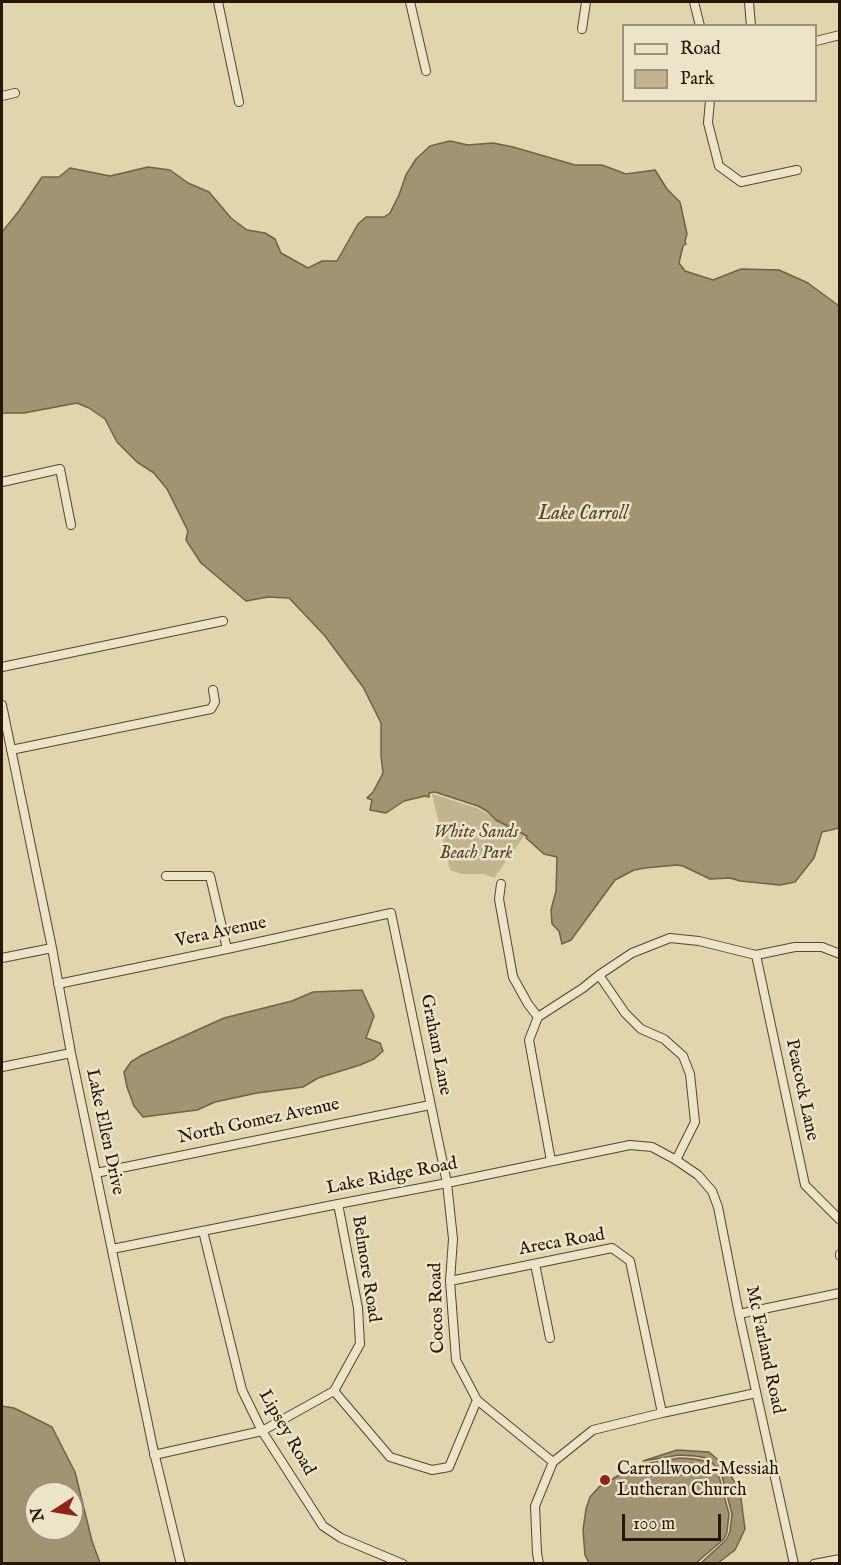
<!DOCTYPE html>
<html>
<head>
<meta charset="utf-8">
<style>
  body { margin:0 }
  #map { position:relative; width:841px; height:1565px; overflow:hidden; background:#e0d5ac; font-family:"IM FELL English",serif }
  canvas { display:block }
  .frame { position:absolute; inset:0; border:3px solid #281501; pointer-events:none }
  .legend { position:absolute; left:622px; top:24px; width:195px; height:78px; box-sizing:border-box; background:#ebe4c9; border:2px solid #9d9179; margin:0; padding:8px 10px; list-style:none; font-size:18px; color:#281501 }
  .legend li { display:flex; align-items:center; gap:12px; height:30px }
  .legend b { width:30px; border:2px solid #9d9179 }
  .north { position:absolute; left:24px; top:1481px; width:60px; height:60px; box-sizing:border-box; background:#ebe4c9; border:2px solid #9d9179; border-radius:50%; rotate:258deg; font-size:16px; font-weight:700; line-height:24px; text-align:center; color:#281501 }
  .north::after { content:''; display:block; margin:auto; width:21px; height:27px; background:#8f2418; clip-path:polygon(50% 0,100% 100%,50% 72%,0 100%) }
  .scale { position:absolute; left:622px; top:1514px; width:99px; height:27px; box-sizing:border-box; border:3px solid #281501; border-top:0; padding-left:8px; font-size:18px; line-height:21px; white-space:nowrap; color:#281501; -webkit-text-stroke:4px #ebe4c9; paint-order:stroke }
</style>
</head>
<body>
<div id="map">
<canvas width="841" height="1565"></canvas>
<div class="frame"></div>
<ul class="legend">
<li><b style="height:8px;background:#ebe4c9"></b>Road</li>
<li><b style="height:16px;background:#c1b48f"></b>Park</li>
</ul>
<div class="north">N</div>
<div class="scale">100 m</div>
</div>
<script>
const context = document.querySelector('canvas').getContext('2d');
context.lineJoin = 'round';
function paint(path, color) {
  context.fillStyle = color;
  context.fill(path, 'evenodd');
}
function poly(rows) {
  const path = new Path2D();
  for (const r of rows) {
    path.moveTo(r[0], r[1]);
    for (let i = 2; i < r.length; i += 2) path.lineTo(r[i], r[i + 1]);
  }
  return path;
}
function strokePath(path, color, width, dash) {
  context.strokeStyle = color;
  context.lineWidth = width;
  context.lineCap = dash ? 'butt' : 'round';
  context.setLineDash(dash || []);
  context.stroke(path);
}
function label(font, color, halo, rows, align = 'center') {
  context.font = font + ' "IM FELL English",serif';
  context.lineWidth = 5;
  context.setLineDash([]);
  context.textBaseline = 'middle';
  context.strokeStyle = halo;
  context.fillStyle = color;
  for (const [text, x, y, turn = 0] of rows) {
    context.save();
    context.translate(x, y);
    context.rotate((+turn || 0) * Math.PI / 180);
    context.textAlign = isNaN(turn) ? turn : align;
    if (halo) context.strokeText(text, 0, 0);
    context.fillText(text, 0, 0);
    context.restore();
  }
}
paint(poly([
  [432,794,477,808,525,835,494,878,484,874,461,874,450,870]
]), '#c1b48f');
const water = poly([
  [450,141,468,145,493,143,513,147,575,165,602,165,626,174,655,170,667,189,680,202,687,234,685,241,686,244,683,246,679,263,685,271,713,280,741,269,779,270,808,283,839,306,839,828,822,832,814,858,795,882,780,885,740,881,730,878,710,879,683,866,676,865,645,868,634,870,615,880,571,940,562,944,559,931,552,924,551,910,556,891,557,857,544,854,526,838,527,836,496,820,487,811,478,806,435,792,429,793,429,797,425,796,404,801,386,813,370,810,372,800,367,798,373,792,383,773,381,756,381,723,363,687,325,636,289,598,268,597,246,601,201,563,186,540,188,531,167,489,154,473,137,462,117,442,105,419,89,408,77,403,24,413,2,413,2,232,19,211,42,177,59,177,70,168,110,176,148,167,170,170,188,183,209,192,231,218,247,230,265,233,275,239,281,253,308,268,322,261,337,261,358,224,366,217,384,217,390,213,399,195,406,175,416,159,430,146,450,141],
  [362,990,374,1016,366,1038,380,1043,383,1051,374,1059,360,1065,318,1078,303,1087,257,1093,215,1102,197,1110,143,1117,134,1106,127,1087,124,1072,131,1062,142,1055,224,1018,292,1001,313,992,362,990],
  [2,1406,14,1408,52,1427,75,1472,92,1541,100,1563,2,1563,2,1406],
  [36,1493,72,1493,72,1529,36,1529,36,1493],
  [677,1450,709,1452,725,1466,740,1491,745,1529,735,1550,718,1563,701,1563,726,1540,730,1532,732,1514,721,1472,707,1458,695,1456,679,1455,643,1461,677,1450],
  [680,1458,694,1459,705,1461,718,1473,729,1514,727,1532,724,1539,696,1563,589,1563,585,1555,583,1530,586,1509,590,1497,599,1487,626,1471,643,1464,680,1458]
]);
paint(water, '#a19472');
strokePath(water, '#716145', 1.5);
const minor = poly([
  [218,2,239,102],
  [410,2,426,71],
  [694,2,700,26],
  [749,2,751,26],
  [582,29,586,2],
  [816,41,840,35],
  [2,96,15,93],
  [710,100,708,123,719,166,741,182,797,170],
  [2,482,60,469,71,525],
  [2,667,223,621],
  [2,705,52,948,71,1053,153,1448,181,1564],
  [11,750,211,709,215,702,213,690],
  [166,876,210,876,227,949],
  [501,884,499,899,513,977,528,1004,538,1017],
  [756,955,805,1185,840,1220],
  [2,958,52,948],
  [599,975,625,1013,641,1029,664,1039,683,1056,690,1074,695,1122,676,1160],
  [58,984,227,949,391,913,447,1183,453,1239,450,1281,456,1360,477,1400,553,1462],
  [2,1067,71,1053],
  [551,1161,529,1040,538,1017,583,988,599,975,632,953,670,938,699,941,756,955,795,947,822,947,840,954],
  [96,1173,430,1105],
  [203,1231,242,1390,262,1431,323,1526,341,1538,403,1564],
  [112,1249,338,1204,447,1183,630,1145,652,1147,676,1160,698,1175,712,1191,718,1207,739,1314,794,1564],
  [840,1254,840,1256],
  [535,1264,550,1338],
  [450,1281,612,1248,630,1261,662,1413],
  [739,1314,840,1293],
  [334,1391,390,1457,432,1470,449,1467,477,1400],
  [154,1455,262,1431,334,1391,360,1344,358,1308,338,1204],
  [539,1564,537,1553,535,1506,553,1462,593,1430,662,1413,756,1393],
  [814,1564,840,1559]
]);
strokePath(minor, '#56452c', 10);
strokePath(minor, '#ebe4c9', 8);
for (const [x, y, r, color] of [
  [605,1480,6,"#8f2418"]
]) {
  const dot = new Path2D();
  dot.arc(x, y, r, 0, 2 * Math.PI);
  context.fillStyle = color;
  context.fill(dot);
  strokePath(dot, '#ebe4c9', 2);
}
label('italic 18px', '#56452c', '#ebe4c9', [
  ["White Sands",476,833],
  ["Beach Park",476,854]
]);
label('18px', '#281501', '#ebe4c9', [
  ["Vera Avenue",221,933,-12],
  ["Graham Lane",435,1045,79],
  ["Peacock Lane",801,1090,78],
  ["North Gomez Avenue",259,1122,-12],
  ["Lake Ellen Drive",104,1132,78],
  ["Lake Ridge Road",392,1177,-11],
  ["Areca Road",562,1243,-10],
  ["Belmore Road",365,1269,81],
  ["Cocos Road",438,1308,-92],
  ["Mc Farland Road",764,1350,78],
  ["Lipsey Road",286,1433,60]
]);
label('18px', '#281501', '#ebe4c9', [
  ["Carrollwood-Messiah",617,1470],
  ["Lutheran Church",617,1491]
], 'left');
label('italic 20px', '#58482e', '#ebe4c9', [
  ["Lake Carroll",583,515]
]);
</script>
</body>
</html>
